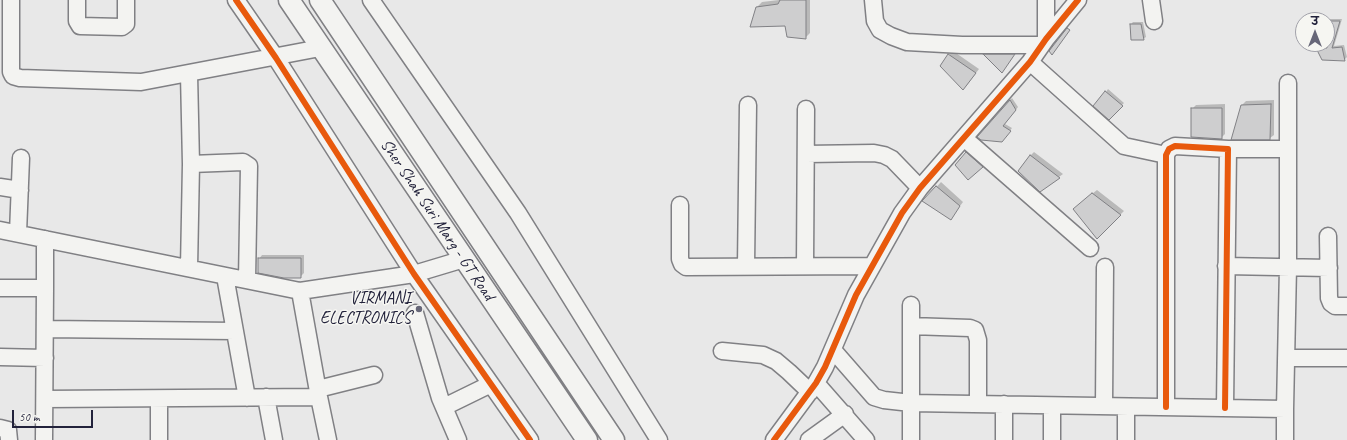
<!DOCTYPE html>
<html>
<head>
<meta charset="utf-8">
<style>
  body { margin:0 }
  #map { position:relative; width:1347px; height:440px; overflow:hidden; background:#e8e8e8; font-family:Caveat,"Playpen Sans Deva",sans-serif }
  canvas { display:block }
  .north { position:absolute; left:1295px; top:12px; width:40px; height:40px; box-sizing:border-box; background:#f6f6f2; border:1px solid #a1a1a9; border-radius:50%; rotate:0deg; font-size:11px; font-weight:700; line-height:16px; text-align:center; color:#22223b }
  .north::after { content:''; display:block; margin:auto; width:14px; height:18px; background:#676778; clip-path:polygon(50% 0,100% 100%,50% 72%,0 100%) }
  .scale { position:absolute; left:12px; top:410px; width:81px; height:18px; box-sizing:border-box; border:2px solid #22223b; border-top:0; padding-left:5px; font-size:12px; line-height:14px; white-space:nowrap; color:#22223b; -webkit-text-stroke:3px #f6f6f2; paint-order:stroke }
</style>
</head>
<body>
<div id="map">
<canvas width="1347" height="440"></canvas>
<div class="north">उ</div>
<div class="scale">50 m</div>
</div>
<script>
const context = document.querySelector('canvas').getContext('2d');
context.lineJoin = 'round';
function paint(path, color) {
  context.fillStyle = color;
  context.fill(path, 'evenodd');
}
function poly(rows) {
  const path = new Path2D();
  for (const r of rows) {
    path.moveTo(r[0], r[1]);
    for (let i = 2; i < r.length; i += 2) path.lineTo(r[i], r[i + 1]);
  }
  return path;
}
function strokePath(path, color, width, dash) {
  context.strokeStyle = color;
  context.lineWidth = width;
  context.lineCap = dash ? 'butt' : 'round';
  context.setLineDash(dash || []);
  context.stroke(path);
}
function label(font, color, halo, rows, align = 'center') {
  context.font = font + ' Caveat,sans-serif';
  context.lineWidth = 3;
  context.setLineDash([]);
  context.textBaseline = 'middle';
  context.strokeStyle = halo;
  context.fillStyle = color;
  for (const [text, x, y, turn = 0] of rows) {
    context.save();
    context.translate(x, y);
    context.rotate((+turn || 0) * Math.PI / 180);
    context.textAlign = isNaN(turn) ? turn : align;
    if (halo) context.strokeText(text, 0, 0);
    context.fillText(text, 0, 0);
    context.restore();
  }
}
paint(poly([
  [779,0,810,0,810,33,805,38,757,7,762,2],
  [1320,19,1342,19,1334,46,1344,45,1347,57,1344,60,1323,59,1316,44,1327,44,1327,20],
  [1133,22,1143,22,1146,37,1143,39,1131,24],
  [953,51,979,69,967,85,949,55],
  [986,52,1016,52,1004,69,984,54],
  [1108,89,1124,103,1109,118,1106,92],
  [1012,98,1018,107,1005,124,1012,128,1004,139,979,137],
  [1274,100,1274,135,1270,138,1242,105,1246,101],
  [1225,104,1225,134,1221,138,1192,109,1196,105],
  [969,150,985,165,983,167,966,153],
  [1034,152,1063,174,1040,191,1030,156],
  [941,182,963,202,951,218,924,201],
  [1097,190,1124,211,1097,238,1078,205],
  [262,255,304,255,304,273,300,277,259,259]
]), '#0003');
const building = poly([
  [780,0,806,0,806,39,787,37,785,26,750,27,756,7,778,4,780,0],
  [1327,21,1340,21,1332,48,1342,47,1345,61,1322,60,1316,48,1327,48,1327,21],
  [1130,24,1141,24,1144,40,1131,40,1130,24],
  [1067,28,1070,30,1052,55,1049,51,1067,28],
  [948,54,976,73,963,90,940,66,948,54],
  [983,54,1015,54,1002,73,983,54],
  [1105,91,1123,106,1109,120,1093,106,1105,91],
  [1010,100,1016,110,1003,126,1011,131,1002,142,981,140,977,137,1010,100],
  [1271,104,1270,140,1231,140,1241,105,1271,104],
  [1191,108,1222,108,1222,139,1191,137,1191,108],
  [966,152,983,167,968,180,955,165,966,152],
  [1030,155,1060,178,1040,192,1018,171,1030,155],
  [936,186,960,206,951,220,922,201,936,186],
  [1092,193,1121,215,1097,239,1073,209,1092,193],
  [258,258,301,258,301,278,284,278,258,273,258,258]
]);
paint(building, '#cececf');
strokePath(building, '#808084', 1);
const minor = poly([
  [11,0,11,72,13,76,20,78,141,82,320,48],
  [77,0,77,21,80,26,122,27,126,24,126,0],
  [236,0,276,58,414,274,530,440],
  [371,0,518,213,659,440],
  [873,0,875,21,880,30,891,36,907,42,962,45,1041,45],
  [1151,0,1154,21],
  [1046,39,1046,0],
  [1030,62,1124,146,1166,155],
  [189,74,191,164,243,162,249,166,247,280],
  [964,138,1090,248],
  [1228,149,1288,149],
  [806,154,874,153,884,155,892,159,920,188],
  [0,187,20,190],
  [680,205,680,259,682,264,686,267,872,266],
  [0,230,300,291,414,274,464,259],
  [18,233,21,158],
  [1328,236,1329,298,1331,303,1335,306,1347,306],
  [746,266,748,105],
  [805,266,806,109],
  [1226,266,1329,268],
  [189,268,191,164],
  [225,276,247,398],
  [0,288,45,288,45,239],
  [911,305,911,440],
  [415,313,440,398,458,440],
  [911,326,970,328,975,330,978,340,978,404],
  [45,329,235,331],
  [833,350,874,397,884,400,911,403,1285,409,1285,440],
  [722,351,763,355,776,361,789,372,810,392],
  [0,357,45,358],
  [1286,358,1347,358],
  [816,383,866,440],
  [318,389,374,375],
  [266,397,274,440],
  [319,397,328,440],
  [45,399,319,397,300,291],
  [159,399,159,440],
  [1104,406,1105,267],
  [444,407,491,384],
  [1126,407,1126,440],
  [1166,407,1166,155,1169,149,1175,146,1228,149,1225,408],
  [1285,409,1288,267,1288,83],
  [0,428,8,430,9,440],
  [44,440,45,288],
  [774,440,816,383,825,367,856,295,902,213,920,188,1030,62,1046,39,1078,0],
  [809,440,845,414],
  [1004,440,1004,404],
  [1052,440,1052,406]
]);
const major = poly([
  [289,0,587,440],
  [320,0,614,440]
]);
strokePath(minor, '#808084', 19);
strokePath(major, '#808084', 23);
strokePath(minor, '#f3f3f1', 16);
strokePath(major, '#f3f3f1', 20);
strokePath(poly([
  [236,0,276,58,414,274,530,440],
  [1166,407,1166,155,1169,149,1175,146,1228,149,1225,408],
  [774,440,816,383,825,367,856,295,902,213,920,188,1030,62,1046,39,1078,0]
]), '#e8590c', 6);
for (const [x, y, r, color] of [
  [419,309,4,"#676778"]
]) {
  const dot = new Path2D();
  dot.arc(x, y, r, 0, 2 * Math.PI);
  context.fillStyle = color;
  context.fill(dot);
  strokePath(dot, '#f6f6f2', 1.5);
}
label('17px', '#22223b', '#f6f6f2', [
  ["Sher Shah Suri Marg - GT Road",437,220,56]
]);
label('17px', '#22223b', '#f6f6f2', [
  ["VIRMANI",411,299],
  ["ELECTRONICS",411,319]
], 'right');
</script>
</body>
</html>
